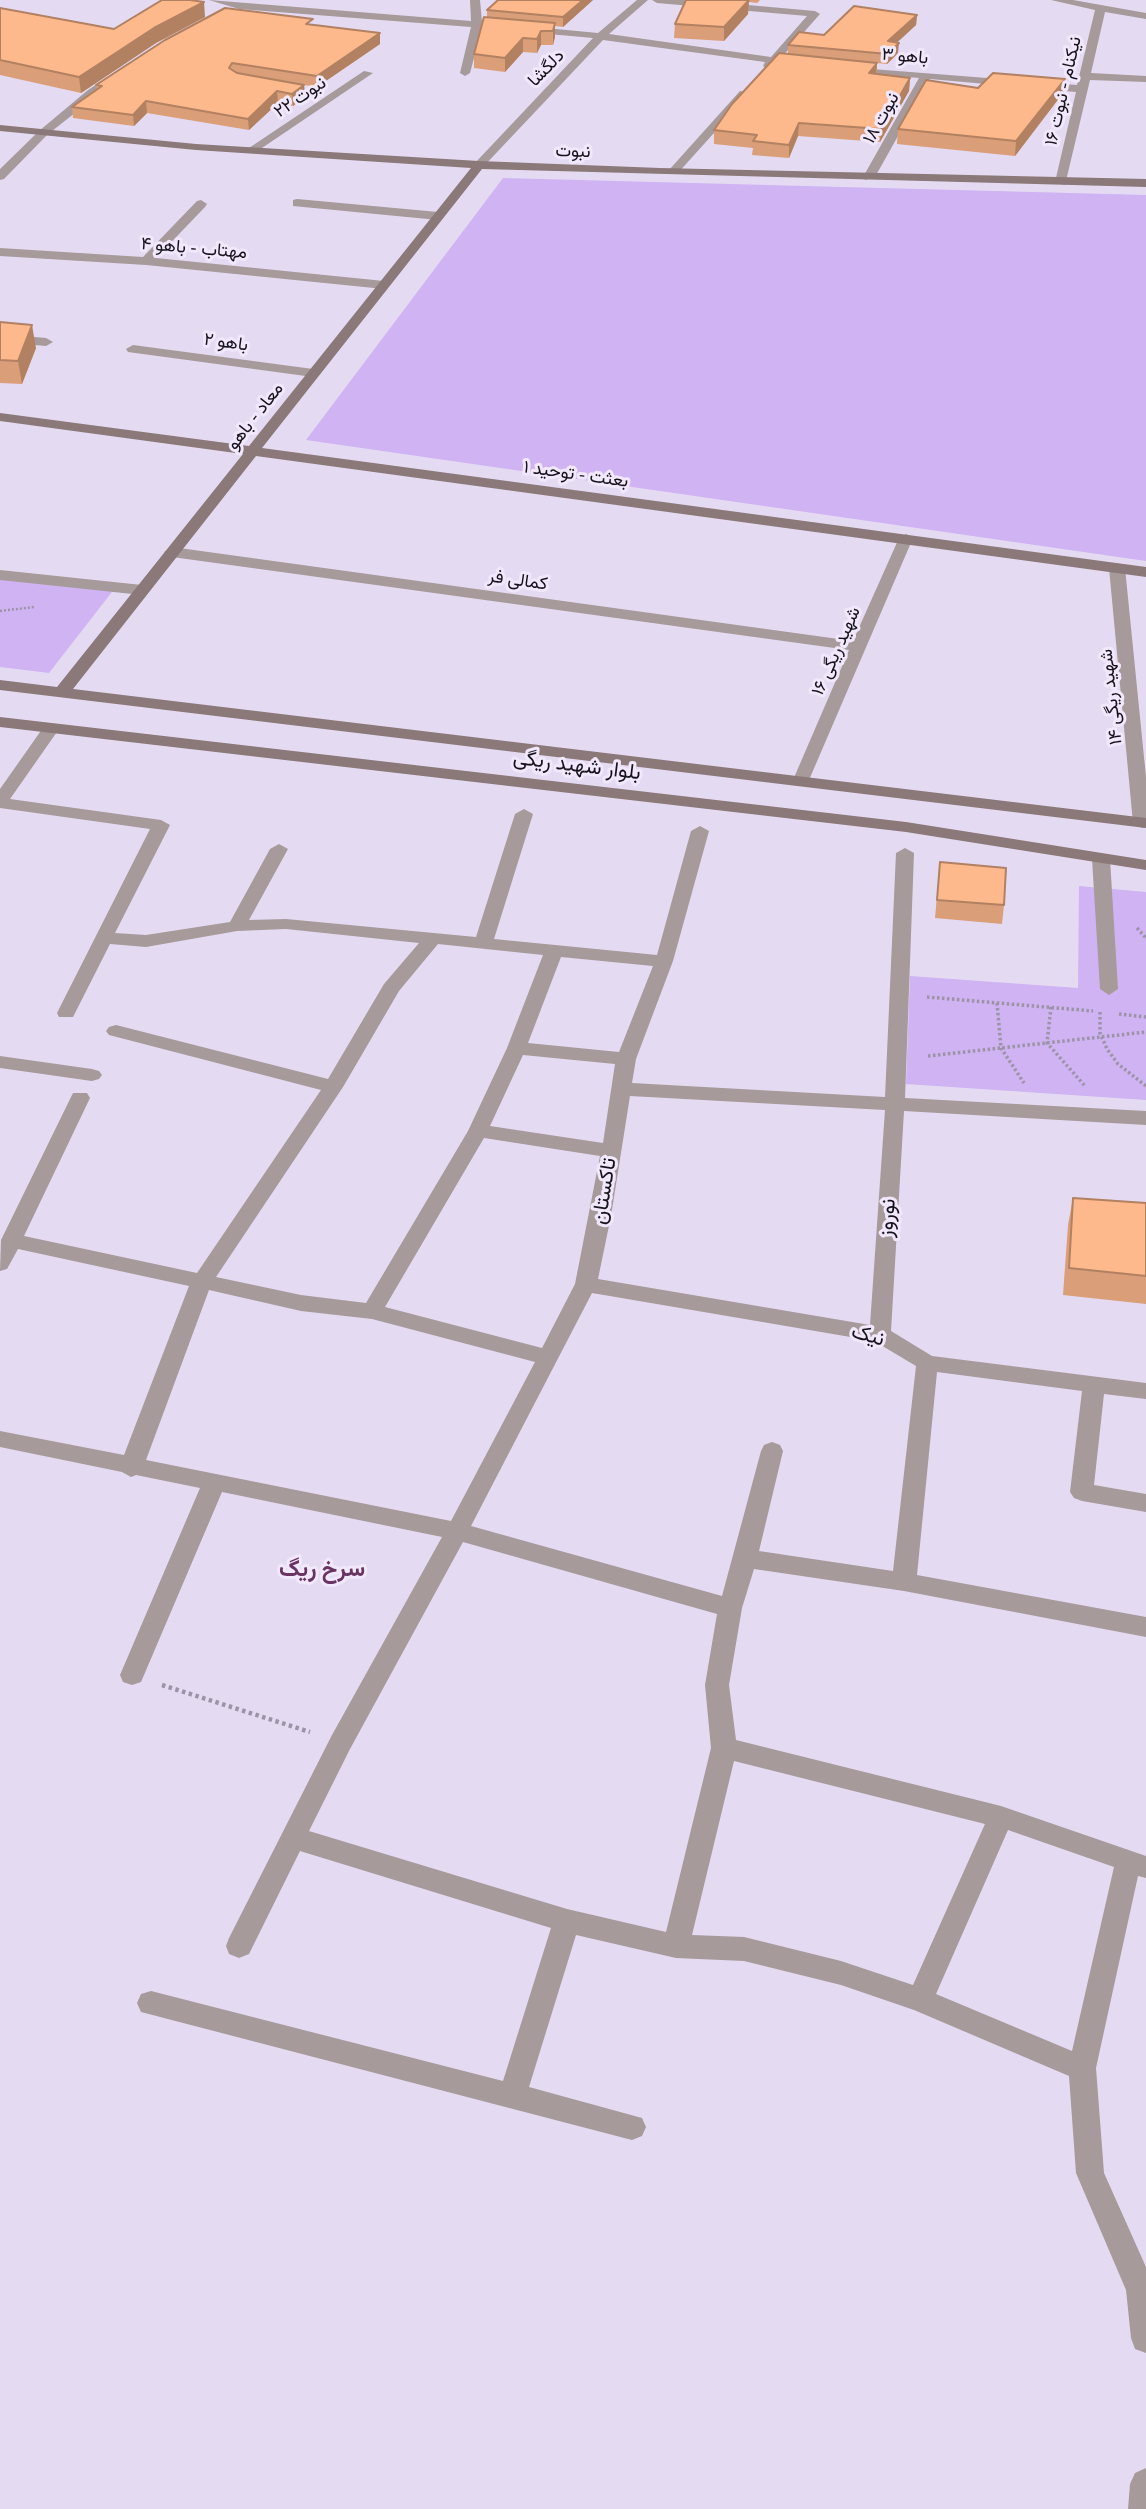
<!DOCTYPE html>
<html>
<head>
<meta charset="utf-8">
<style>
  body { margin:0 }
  canvas { display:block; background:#e4daf2 }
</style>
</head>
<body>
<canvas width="1146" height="2509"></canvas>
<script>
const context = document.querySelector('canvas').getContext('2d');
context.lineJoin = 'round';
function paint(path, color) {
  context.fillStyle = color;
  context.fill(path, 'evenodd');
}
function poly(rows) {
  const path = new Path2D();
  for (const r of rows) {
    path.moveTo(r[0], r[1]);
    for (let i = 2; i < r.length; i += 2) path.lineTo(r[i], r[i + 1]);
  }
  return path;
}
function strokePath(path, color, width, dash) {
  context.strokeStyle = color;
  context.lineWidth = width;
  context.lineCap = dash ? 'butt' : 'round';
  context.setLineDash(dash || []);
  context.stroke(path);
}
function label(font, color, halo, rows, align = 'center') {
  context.font = font + ' "Public Sans",Vazirmatn,sans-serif';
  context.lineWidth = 6;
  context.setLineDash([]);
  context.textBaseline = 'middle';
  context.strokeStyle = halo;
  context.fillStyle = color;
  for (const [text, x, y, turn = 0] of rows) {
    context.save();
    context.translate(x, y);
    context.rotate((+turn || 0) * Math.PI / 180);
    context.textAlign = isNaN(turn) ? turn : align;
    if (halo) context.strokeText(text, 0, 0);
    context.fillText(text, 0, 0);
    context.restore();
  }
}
paint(poly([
  [503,178,1146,195,1146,561,306,440],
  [0,576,115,588,49,673,0,667],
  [1079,886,1146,892,1146,1100,906,1084,910,976,1078,988]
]), '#d0b3f3');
strokePath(poly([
  [0,611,34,607]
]), '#9c94a6', 2.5, [2, 2]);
strokePath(poly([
  [1137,928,1146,938],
  [927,997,1093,1011],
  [997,1003,1001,1048,1024,1083],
  [1051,1007,1047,1043,1085,1086],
  [1100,1012,1100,1033,1107,1049,1118,1064,1146,1086],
  [1119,1014,1146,1017],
  [928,1056,1146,1032]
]), '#9c94a6', 3.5, [2.5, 2.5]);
strokePath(poly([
  [162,1685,310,1732]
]), '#9c94a6', 4.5, [3.5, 3.5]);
paint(poly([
  [209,0,471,21,470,0,480,0,482,22,598,33,637,0,648,0,609,34,771,57,807,16,657,3,652,0,692,0,815,11,820,14,781,58,805,62,806,64,801,67,776,64,768,69,763,66,765,62,603,40,483,167,479,169,475,167,475,163,593,38,482,28,470,73,465,76,460,73,471,27,239,9,209,0],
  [1051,0,1073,0,1146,13,1146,19,1105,12,1091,73,1146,76,1146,82,1090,80,1065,185,1055,182,1076,92,930,79,875,177,865,180,863,177,919,78,850,72,846,71,846,67,1077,85,1095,10,1051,0],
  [364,71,373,73,256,152,246,150,364,71],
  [114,73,123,75,47,135,4,179,0,180,0,169,39,131,88,90,114,73],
  [740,91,750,93,677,174,669,174,669,170,740,91],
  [297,199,438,212,444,216,438,220,293,206,293,200,297,199],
  [201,200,207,204,205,207,156,258,384,281,390,285,384,289,146,265,0,256,0,248,143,257,197,201,201,200],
  [0,334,46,338,53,342,46,346,0,342,0,334],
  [133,345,313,369,320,373,313,377,128,352,126,349,133,345],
  [906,534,913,538,809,780,801,785,793,780,849,650,172,557,164,552,172,547,853,641,899,538,906,534],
  [1117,563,1125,568,1146,777,1146,827,1142,828,1133,823,1109,568,1117,563],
  [0,570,142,585,150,590,142,595,0,580,0,570],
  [51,724,59,729,10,799,161,820,170,825,115,933,146,935,230,922,270,849,279,844,288,849,249,920,286,919,476,937,515,814,524,809,533,814,494,939,657,955,691,831,700,826,709,831,673,961,636,1059,632,1083,885,1097,896,853,905,848,914,853,905,1098,1146,1111,1146,1125,904,1111,891,1331,932,1356,1146,1383,1146,1399,1104,1394,1094,1485,1146,1494,1146,1512,1082,1501,1074,1498,1070,1492,1082,1391,937,1372,917,1575,1146,1617,1146,1637,904,1591,754,1569,742,1608,729,1685,736,1740,1001,1806,1146,1856,1146,1878,1138,1876,1096,2068,1104,2173,1146,2267,1146,2353,1135,2349,1131,2338,1126,2290,1076,2173,1069,2076,914,2010,841,1985,744,1961,676,1958,576,1935,529,2087,642,2118,646,2127,642,2136,632,2140,141,2012,137,2003,141,1994,151,1991,503,2081,551,1928,300,1851,249,1954,239,1958,229,1954,226,1946,229,1938,332,1735,442,1537,222,1492,144,1675,141,1682,132,1685,123,1682,120,1675,200,1488,136,1475,131,1477,122,1472,0,1447,0,1431,124,1455,189,1286,18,1249,7,1269,0,1271,1,1240,73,1093,87,1093,90,1098,24,1236,197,1273,321,1090,109,1035,106,1031,109,1027,116,1025,328,1079,384,984,419,943,286,929,237,931,146,947,110,944,73,1017,59,1017,57,1013,150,829,0,808,0,789,45,725,51,724],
  [438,944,543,955,507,1048,468,1131,366,1303,301,1295,216,1277,343,1087,399,991,438,944],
  [561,957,653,966,619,1052,528,1043,561,957],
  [523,1055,615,1064,603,1143,490,1126,523,1055],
  [630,1096,885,1110,870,1325,598,1279,611,1216,630,1096],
  [484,1138,600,1156,575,1284,542,1348,385,1307,484,1138],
  [209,1290,301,1311,372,1319,535,1362,451,1521,146,1460,209,1290],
  [592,1293,874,1341,916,1366,893,1571,759,1551,783,1451,780,1445,772,1442,764,1445,761,1451,722,1596,471,1526,592,1293],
  [463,1542,717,1614,705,1685,711,1748,666,1932,567,1909,309,1831,350,1749,463,1542],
  [734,1761,985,1824,913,1985,841,1961,744,1937,692,1935,734,1761],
  [1008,1830,1114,1867,1072,2051,936,1994,1008,1830],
  [1101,854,1110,859,1118,989,1109,995,1100,989,1092,859,1101,854],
  [0,1056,92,1069,99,1071,102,1075,99,1079,92,1081,0,1068,0,1056],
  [1146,2468,1146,2509,1128,2509,1130,2484,1135,2473,1146,2468]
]), '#a79a9a');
paint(poly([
  [0,125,196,144,479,161,660,168,1146,179,1146,187,482,169,262,448,1146,567,1146,577,256,456,73,689,1146,818,1146,828,0,690,0,680,57,687,243,454,0,421,0,413,249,446,471,168,196,150,0,131,0,125],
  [0,717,906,822,1146,860,1146,870,906,832,0,727,0,717]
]), '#8b7878');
paint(poly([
  [593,0,563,27,555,26,555,37,553,45,541,45,537,53,523,52,505,72,474,68,474,54,487,17,487,10],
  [686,0,760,0,757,3,749,2,748,14,724,41,674,38,675,24],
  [0,8,114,29,205,17,156,43,81,93,0,75],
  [917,15,916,25,897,42,898,53,887,64,877,63,877,74,910,78,909,91,880,142,798,136,789,158,752,155,753,148,714,144,714,130,788,54,788,45,824,35],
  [313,25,380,33,380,44,317,87,304,85,305,96,293,106,278,103,249,130,147,113,134,126,73,118,72,107,97,90,96,85],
  [1065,79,1063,93,1015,156,897,144,898,129],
  [0,322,36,348,22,384,0,383],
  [940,862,1004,905,1002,924,935,918],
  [1073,1198,1146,1203,1146,1304,1063,1295,1068,1225]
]), '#da9e78');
paint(poly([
  [583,0,593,0,563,27,563,17],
  [749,0,748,14,724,41,724,27],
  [204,2,205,17,156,43,81,93,79,77,154,28],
  [917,15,916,25,888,51,888,41],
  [555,23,555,37,553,45,553,31],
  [541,31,541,45,537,53,537,39],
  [380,33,380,44,317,87,317,76],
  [523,38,523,52,505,72,505,58],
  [899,43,898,53,887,64,888,54],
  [877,63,876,76,869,73],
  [910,78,909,91,880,142,881,129],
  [1065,79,1063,93,1015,156,1016,141],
  [304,85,305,96,293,106,292,94],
  [277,91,278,103,249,130,248,119],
  [146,101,147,113,134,126,133,115],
  [799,123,798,136,789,158,789,145],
  [32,325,36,348,22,384,18,361]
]), '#b18162');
const building = poly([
  [162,0,190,0,204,2,154,28,79,77,0,60,0,8,114,29,162,0],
  [498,0,583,0,563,17,487,10,498,0],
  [686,0,749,0,724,27,675,24,686,0],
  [854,6,917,15,888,41,899,43,888,54,788,45,799,32,824,35,854,6],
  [225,8,313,19,306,24,380,33,317,76,232,63,229,68,237,73,304,85,292,94,277,91,248,119,146,101,133,115,72,107,102,86,96,85,165,40,225,8],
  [484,17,555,23,553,31,541,31,537,39,523,38,505,58,474,54,484,17],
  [779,53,877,63,869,73,910,78,881,129,799,123,789,145,753,141,757,135,714,130,732,104,779,53],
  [993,73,1065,79,1016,141,898,129,926,80,978,88,993,73],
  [0,322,32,325,18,361,0,360,0,322],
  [940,862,1006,868,1004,905,937,900,940,862],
  [1073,1198,1146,1203,1146,1276,1069,1268,1073,1198]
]);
paint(building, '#fdb88c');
strokePath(building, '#b18162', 2);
label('18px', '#17131c', '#f1e8fc', [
  ["باهو ۳",905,56,5],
  ["دلگشا",546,68,-46],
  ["نیکنام - نبوت ۱۶",1063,91,-77],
  ["نبوت ۲۲",300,97,-34],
  ["نبوت ۱۸",881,118,-61],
  ["نبوت",573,151,2],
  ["مهتاب - باهو ۴",194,248,5],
  ["باهو ۲",226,342,8],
  ["معاد - باهو",255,416,-52],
  ["بعثت - توحید ۱",576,474,8],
  ["کمالی فر",518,580,8],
  ["شهید ریگی ۱۶",836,651,-66],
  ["شهید ریگی ۱۴",1111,697,-96]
]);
label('21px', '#17131c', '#f1e8fc', [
  ["بلوار شهید ریگی",577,765,7],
  ["تاکستان",604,1191,-81],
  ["نوروز",887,1218,-86],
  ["نیک",868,1335,16]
]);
label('bold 23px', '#683463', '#f1e8fc', [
  ["سرخ ریگ",322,1569]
]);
</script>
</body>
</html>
